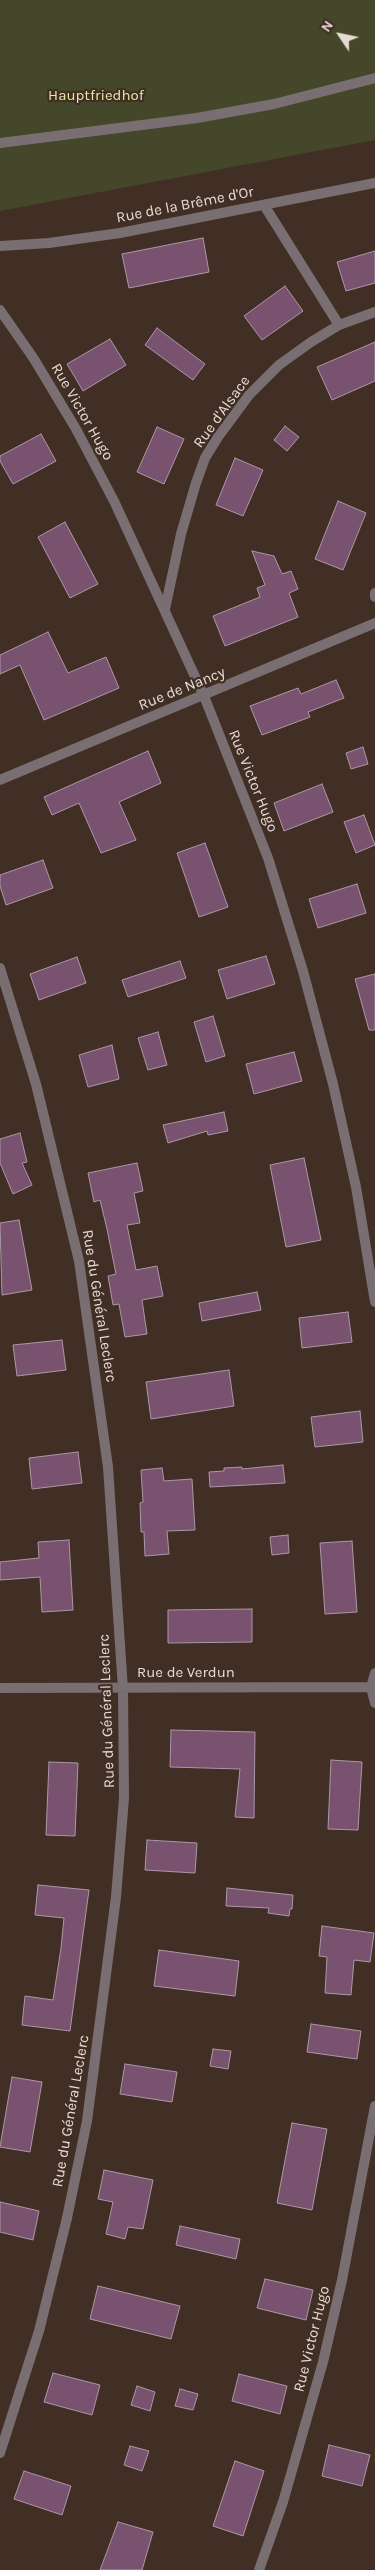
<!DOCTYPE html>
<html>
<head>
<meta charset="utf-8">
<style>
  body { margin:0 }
  #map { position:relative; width:375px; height:2570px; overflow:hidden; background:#412f25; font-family:Karla,sans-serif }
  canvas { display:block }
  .north { position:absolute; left:315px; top:10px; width:50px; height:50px; -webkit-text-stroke:4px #412f25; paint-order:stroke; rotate:304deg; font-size:14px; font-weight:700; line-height:20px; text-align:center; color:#e7dcd5 }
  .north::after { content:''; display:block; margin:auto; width:18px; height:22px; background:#e7dcd5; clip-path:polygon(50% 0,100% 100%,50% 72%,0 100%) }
</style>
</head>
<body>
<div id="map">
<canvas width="375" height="2570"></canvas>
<div class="north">N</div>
</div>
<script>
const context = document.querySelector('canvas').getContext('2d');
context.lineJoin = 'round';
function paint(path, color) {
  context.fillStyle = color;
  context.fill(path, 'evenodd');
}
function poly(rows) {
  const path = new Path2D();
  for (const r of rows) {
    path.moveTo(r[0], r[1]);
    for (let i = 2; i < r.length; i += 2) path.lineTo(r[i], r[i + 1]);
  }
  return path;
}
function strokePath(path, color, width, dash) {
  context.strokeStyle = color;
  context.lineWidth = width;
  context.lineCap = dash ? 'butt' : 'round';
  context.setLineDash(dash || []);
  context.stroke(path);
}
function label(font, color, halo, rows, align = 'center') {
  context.font = font + ' Karla,sans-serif';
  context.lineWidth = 4.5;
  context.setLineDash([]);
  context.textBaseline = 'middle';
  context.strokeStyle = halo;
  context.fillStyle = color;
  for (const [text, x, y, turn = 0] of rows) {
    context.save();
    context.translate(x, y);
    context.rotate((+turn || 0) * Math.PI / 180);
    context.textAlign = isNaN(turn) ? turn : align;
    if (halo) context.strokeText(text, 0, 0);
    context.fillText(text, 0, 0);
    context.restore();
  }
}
paint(poly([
  [0,0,375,0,375,140,0,211]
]), '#44472a');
const building = poly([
  [203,238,209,272,129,288,122,254,203,238],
  [375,251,375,283,346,291,337,262,375,251],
  [285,286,303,311,262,340,244,316,285,286],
  [157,328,205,364,193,380,145,345,157,328],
  [110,339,126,365,83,391,67,364,110,339],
  [375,342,375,381,332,400,317,367,375,342],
  [285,426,299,437,287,451,274,440,285,426],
  [157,427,184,439,164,484,137,472,157,427],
  [41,434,56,461,13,484,0,461,0,456,41,434],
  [235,458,263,470,243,516,216,505,235,458],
  [338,501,366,513,343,570,315,559,338,501],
  [65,522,98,584,70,598,38,537,65,522],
  [252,551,274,556,282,574,291,571,298,589,289,593,298,617,225,646,213,616,260,597,257,588,265,585,252,551],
  [48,632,68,673,106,657,119,688,44,720,20,665,0,674,0,655,48,632],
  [336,680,344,698,308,712,310,717,262,735,250,706,298,688,301,694,336,680],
  [363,747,368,764,351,769,346,753,363,747],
  [148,751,161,783,119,802,136,840,101,853,79,803,52,815,44,797,148,751],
  [322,784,333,812,284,831,274,803,322,784],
  [364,815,375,845,356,853,344,822,364,815],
  [205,843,228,907,199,917,177,853,205,843],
  [43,860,53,888,6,905,0,886,0,875,43,860],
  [357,884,366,913,318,928,309,899,357,884],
  [266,956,275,984,227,999,218,970,266,956],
  [77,957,86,983,39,1000,30,974,77,957],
  [180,961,186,978,128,997,122,980,180,961],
  [375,974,375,1030,369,1030,355,979,375,974],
  [213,1016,225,1056,206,1062,194,1022,213,1016],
  [158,1032,167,1065,148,1070,138,1038,158,1032],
  [112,1045,119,1079,88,1087,79,1055,112,1045],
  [294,1052,302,1081,254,1094,246,1064,294,1052],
  [224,1112,228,1131,208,1135,207,1131,168,1143,163,1125,224,1112],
  [20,1133,27,1162,22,1163,32,1185,13,1194,0,1163,0,1139,20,1133],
  [304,1158,321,1240,286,1247,270,1165,304,1158],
  [137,1163,143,1191,134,1193,140,1223,127,1225,136,1270,157,1266,163,1296,142,1300,147,1334,125,1337,119,1304,113,1305,108,1276,116,1274,107,1229,100,1200,94,1202,88,1173,137,1163],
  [19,1220,32,1290,2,1295,0,1223,19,1220],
  [257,1292,261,1310,202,1321,199,1303,257,1292],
  [348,1312,352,1342,302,1348,299,1318,348,1312],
  [62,1340,66,1370,17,1376,13,1345,62,1340],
  [229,1370,234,1406,151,1419,146,1382,229,1370],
  [360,1411,363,1442,315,1447,311,1417,360,1411],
  [78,1452,82,1483,32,1489,29,1458,78,1452],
  [283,1465,285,1483,210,1487,209,1472,224,1471,224,1468,242,1467,242,1469,283,1465],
  [162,1468,164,1481,192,1479,195,1530,167,1531,169,1554,145,1556,144,1532,141,1532,140,1503,143,1502,141,1470,162,1468],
  [288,1535,289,1553,272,1555,270,1537,288,1535],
  [69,1540,73,1610,42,1612,40,1577,0,1580,0,1562,39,1558,38,1542,69,1540],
  [352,1541,357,1612,325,1614,320,1543,352,1541],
  [252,1609,252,1642,168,1643,168,1610,252,1609],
  [171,1730,255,1732,254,1818,235,1817,240,1769,170,1767,171,1730],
  [331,1760,362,1762,358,1830,328,1829,331,1760],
  [49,1762,78,1763,75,1836,46,1835,49,1762],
  [147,1840,197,1843,195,1873,145,1870,147,1840],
  [38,1885,89,1890,70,2031,22,2025,25,1996,53,2000,61,1948,64,1918,35,1915,38,1885],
  [227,1888,293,1895,292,1909,290,1909,289,1916,268,1913,269,1908,226,1906,227,1888],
  [322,1926,374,1933,370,1962,354,1960,351,1995,325,1993,327,1957,319,1956,322,1926],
  [159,1950,239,1961,235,1996,154,1986,159,1950],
  [311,2024,361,2031,357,2059,307,2052,311,2024],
  [213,2049,231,2051,228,2069,210,2066,213,2049],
  [125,2064,177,2072,172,2102,120,2094,125,2064],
  [12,2077,42,2082,30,2152,0,2147,12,2077],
  [292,2123,327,2129,312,2210,277,2203,292,2123],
  [104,2170,153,2180,143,2229,128,2227,125,2239,106,2234,113,2202,98,2199,104,2170],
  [0,2202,39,2211,33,2240,0,2232,0,2202],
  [180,2226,240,2239,236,2259,176,2245,180,2226],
  [265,2279,313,2290,306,2320,257,2308,265,2279],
  [98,2286,180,2306,171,2339,90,2319,98,2286],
  [53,2373,100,2385,92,2415,44,2402,53,2373],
  [239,2374,287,2386,280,2414,232,2401,239,2374],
  [137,2386,155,2392,150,2411,131,2405,137,2386],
  [180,2389,198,2394,193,2410,175,2406,180,2389],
  [329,2445,370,2455,362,2486,322,2476,329,2445],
  [130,2446,149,2451,142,2471,124,2465,130,2446],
  [235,2461,264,2471,243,2536,213,2526,235,2461],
  [24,2471,71,2486,62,2515,14,2499,24,2471],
  [118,2522,153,2532,142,2570,100,2570,118,2522]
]);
paint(building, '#78526e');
strokePath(building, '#ac98a6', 1);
strokePath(poly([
  [0,143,197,118,274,104,375,78]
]), '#796f73', 10);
strokePath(poly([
  [264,205,339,325],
  [0,246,49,243,120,233,375,183],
  [0,310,34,359,76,429,114,501,204,696,268,858,303,971,333,1084,356,1187,375,1302],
  [375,593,375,597],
  [165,609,181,534,196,483,205,458,218,437,249,395,279,365,311,342,339,325,375,312],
  [0,780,375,623],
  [0,968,36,1084,79,1261,108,1467,123,1689,124,1798,116,1897,87,2121,67,2218,39,2331,0,2453],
  [375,1673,371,1687,375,1703],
  [0,1688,371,1687],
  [259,2570,283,2502,323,2362,342,2280,375,2106]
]), '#796f73', 10);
label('15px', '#e4eba1', '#412f25', [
  ["Hauptfriedhof",96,96]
]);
label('15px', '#e7dcd5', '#412f25', [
  ["Rue de la Brême d'Or",185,205,-11],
  ["Rue Victor Hugo",82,412,60],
  ["Rue d'Alsace",222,412,-54],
  ["Rue de Nancy",182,689,-22],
  ["Rue Victor Hugo",253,781,68],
  ["Rue du Général Leclerc",99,1306,81],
  ["Rue de Verdun",186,1673],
  ["Rue du Général Leclerc",107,1711,-92],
  ["Rue du Général Leclerc",71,2111,-80],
  ["Rue Victor Hugo",312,2339,-76]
]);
</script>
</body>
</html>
